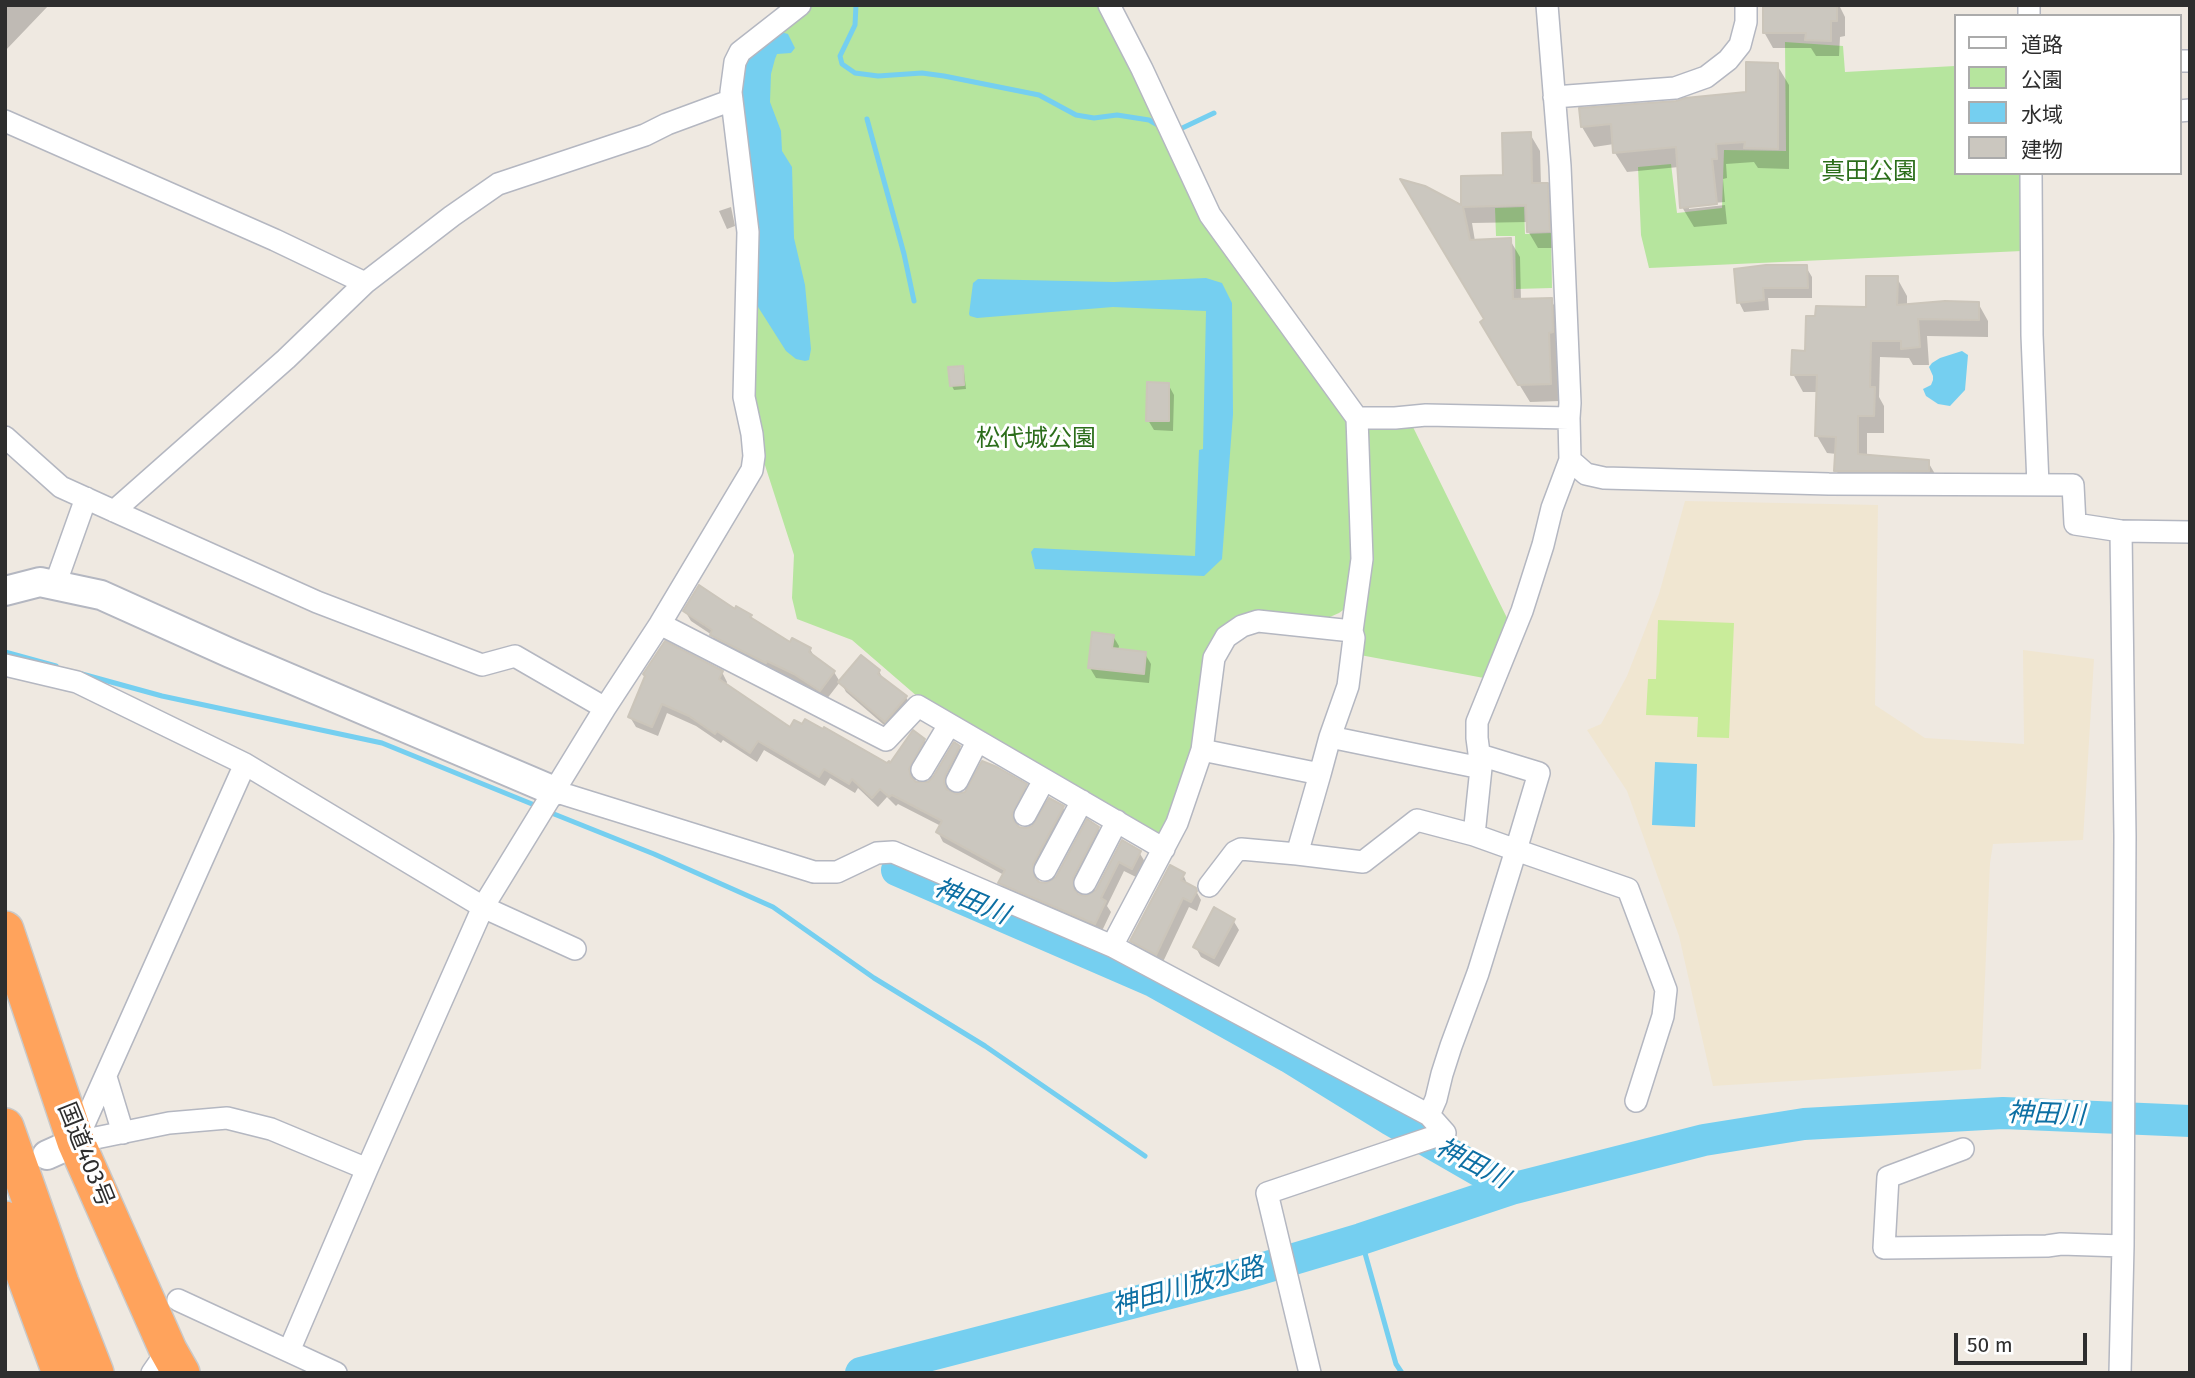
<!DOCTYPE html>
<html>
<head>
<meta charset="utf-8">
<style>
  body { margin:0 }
  #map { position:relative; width:2195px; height:1378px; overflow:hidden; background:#efe9e1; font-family:"Fira Sans","Noto Sans JP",sans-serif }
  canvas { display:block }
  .frame { position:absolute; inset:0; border:7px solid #2e2e2e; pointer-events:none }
  .legend { position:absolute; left:1954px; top:14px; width:228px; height:161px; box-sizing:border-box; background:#fff; border:2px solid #ababab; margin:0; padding:9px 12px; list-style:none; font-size:21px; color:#2e2e2e }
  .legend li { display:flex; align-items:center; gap:14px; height:35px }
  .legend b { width:35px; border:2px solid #ababab }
  .scale { position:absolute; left:1954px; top:1333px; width:133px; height:32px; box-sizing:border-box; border:4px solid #2e2e2e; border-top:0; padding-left:9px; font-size:21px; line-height:24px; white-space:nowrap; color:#2e2e2e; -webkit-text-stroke:5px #fff; paint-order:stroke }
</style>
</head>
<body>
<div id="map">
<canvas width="2195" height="1378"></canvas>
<div class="frame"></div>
<ul class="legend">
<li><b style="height:9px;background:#fff"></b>道路</li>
<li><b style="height:19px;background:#b6e59e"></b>公園</li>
<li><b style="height:19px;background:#75cff0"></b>水域</li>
<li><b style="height:19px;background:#cbc7bf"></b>建物</li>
</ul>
<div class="scale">50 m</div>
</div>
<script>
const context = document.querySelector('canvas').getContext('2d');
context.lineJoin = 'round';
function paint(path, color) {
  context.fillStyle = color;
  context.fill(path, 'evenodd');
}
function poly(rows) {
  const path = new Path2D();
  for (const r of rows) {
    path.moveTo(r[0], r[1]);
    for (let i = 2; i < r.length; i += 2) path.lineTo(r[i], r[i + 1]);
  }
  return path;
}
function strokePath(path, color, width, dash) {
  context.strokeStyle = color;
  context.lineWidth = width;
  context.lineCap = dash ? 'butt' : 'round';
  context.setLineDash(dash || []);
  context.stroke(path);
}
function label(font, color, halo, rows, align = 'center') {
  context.font = font + ' "Fira Sans","Noto Sans JP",sans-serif';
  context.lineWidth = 6;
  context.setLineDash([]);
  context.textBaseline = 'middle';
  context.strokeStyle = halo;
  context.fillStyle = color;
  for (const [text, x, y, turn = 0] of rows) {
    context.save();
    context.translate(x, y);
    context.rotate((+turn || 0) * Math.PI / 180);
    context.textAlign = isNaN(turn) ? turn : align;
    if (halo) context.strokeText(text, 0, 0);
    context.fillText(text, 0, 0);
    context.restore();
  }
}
paint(poly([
  [1685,501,1878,505,1875,705,1925,738,2024,744,2023,650,2094,659,2083,840,1993,844,1990,863,1981,1069,1713,1086,1679,936,1627,791,1587,730,1601,724,1627,676,1659,594]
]), '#f0e6d1');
paint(poly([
  [810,5,1104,5,1193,193,1351,420,1354,483,1350,605,1339,613,1323,620,1231,623,1193,759,1164,841,918,697,852,640,797,619,792,598,794,555,762,456,751,395,745,57],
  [1785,42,1843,46,1845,72,1955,66,1955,173,2020,173,2022,251,1649,268,1641,235,1638,167,1671,164,1677,213,1722,208,1724,150,1786,151],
  [1524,207,1525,234,1551,233,1552,288,1516,289,1515,236,1496,236,1495,208],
  [1411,423,1508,620,1484,678,1360,655,1365,424]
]), '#b6e59e');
paint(poly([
  [1658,620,1734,623,1729,738,1697,737,1698,717,1646,715,1648,679,1656,679]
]), '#c9ec9a');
paint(poly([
  [781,32,788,34,795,48,791,53,777,54,775,59,771,74,770,102,781,131,782,151,792,167,794,238,805,285,811,349,809,360,805,361,796,359,786,351,753,299,736,97,742,62],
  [1206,278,1222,283,1232,303,1233,414,1222,559,1204,576,1035,569,1031,552,1034,548,1195,556,1199,450,1203,449,1206,311,1113,307,977,318,970,316,969,314,973,283,978,279,1114,282],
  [1962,351,1968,355,1965,390,1950,406,1938,404,1926,396,1923,389,1931,385,1933,380,1933,376,1929,367,1932,363,1940,358],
  [1655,762,1697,764,1695,827,1652,825]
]), '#75cff0');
paint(poly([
  [5,5,49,5,5,51],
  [1765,5,1839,5,1845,17,1845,36,1840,37,1839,56,1816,56,1811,48,1773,48,1764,32],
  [1777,65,1789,85,1789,169,1758,168,1754,162,1726,164,1727,178,1723,179,1725,202,1689,205,1689,209,1725,205,1727,224,1694,227,1682,207,1679,167,1627,172,1615,153,1614,144,1594,147,1582,127,1676,103,1747,94],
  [1530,134,1540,151,1541,185,1547,185,1557,202,1558,248,1538,248,1528,231,1528,222,1472,223,1475,241,1510,240,1520,257,1521,301,1551,300,1561,317,1560,401,1530,402,1492,340,1463,207,1462,178,1505,176],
  [731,207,735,226,727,229,719,211],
  [1806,267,1812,277,1812,298,1768,298,1769,310,1744,312,1739,302,1736,271],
  [1897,278,1907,296,1907,306,1978,303,1988,321,1988,337,1927,336,1929,365,1913,365,1909,358,1880,357,1879,397,1884,406,1884,433,1867,433,1867,456,1928,462,1938,479,1846,488,1836,470,1837,454,1827,453,1817,436,1818,392,1803,392,1793,374,1806,352,1867,309],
  [962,368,964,372,966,389,954,390,952,386],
  [1168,384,1174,395,1173,431,1154,430,1148,420],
  [685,611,735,611,750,616,753,621,790,644,810,649,815,658,834,672,840,682,826,700,801,684,773,670,772,673,717,645,712,635,691,621],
  [1113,636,1119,646,1118,651,1145,654,1151,664,1149,683,1096,678,1090,668],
  [879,671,884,681,906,697,911,707,891,731,846,692,841,682],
  [722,672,727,682,726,686,790,730,891,765,924,740,930,750,914,782,928,783,959,747,965,757,949,792,957,796,1025,786,1031,796,1016,826,1026,830,1063,808,1069,818,1038,875,1038,883,1046,885,1057,878,1098,828,1104,838,1078,889,1078,896,1087,898,1098,891,1123,842,1139,852,1145,862,1138,878,1124,871,1107,906,1111,912,1101,933,1006,893,1000,883,1004,875,943,842,938,832,941,826,898,804,896,806,887,797,878,807,858,788,855,793,830,778,825,786,764,750,757,762,723,740,721,743,696,726,667,713,658,736,636,727,630,717],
  [1183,874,1188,886,1195,889,1201,900,1197,911,1189,907,1162,964,1138,951,1132,941],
  [1233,920,1239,930,1219,967,1201,957,1195,946]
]), '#0003');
strokePath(poly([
  [856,5,855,25,840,56,842,64,855,73,878,76,922,73,944,76,1039,95,1076,115,1094,118,1117,115,1149,120,1163,128],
  [867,119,904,254,914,301],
  [1176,131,1214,113],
  [5,652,56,666],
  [82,674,162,696,382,743,532,804],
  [554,814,654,854,773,907,874,978,985,1046,1145,1156],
  [1361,1239,1396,1364,1402,1373],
  [1236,1263,1247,1273]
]), '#75cff0', 5);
strokePath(poly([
  [897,870,1153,981,1289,1057,1391,1120,1511,1189],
  [861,1373,1247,1273,1361,1239,1511,1189,1704,1140,1804,1124,2003,1113,2190,1121]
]), '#75cff0', 32);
const building = poly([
  [1763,5,1837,5,1837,21,1831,21,1831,41,1805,40,1806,33,1763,33,1763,5],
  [1746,62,1778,63,1778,149,1744,148,1745,142,1716,144,1717,159,1712,159,1717,204,1680,208,1676,147,1613,153,1611,124,1581,127,1579,108,1676,101,1685,98,1746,92,1746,62],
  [1531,132,1532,183,1548,183,1550,231,1527,232,1526,205,1463,207,1470,240,1511,238,1513,299,1552,298,1553,332,1549,333,1551,384,1518,385,1480,322,1484,319,1400,179,1425,186,1461,205,1461,176,1503,175,1502,133,1531,132],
  [1766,265,1807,265,1808,288,1763,288,1764,300,1737,303,1734,269,1766,265],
  [1866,276,1898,276,1897,305,1945,301,1979,302,1979,320,1918,319,1920,347,1901,349,1901,341,1871,341,1870,387,1875,387,1874,416,1858,416,1858,454,1929,460,1929,471,1834,471,1836,437,1815,436,1817,375,1791,375,1792,350,1805,351,1806,316,1815,316,1816,306,1866,307,1866,276],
  [963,366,964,385,950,386,948,367,963,366],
  [1147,382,1169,383,1169,421,1146,421,1147,382],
  [699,585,735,609,736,606,752,615,750,617,790,642,792,638,811,648,809,652,835,671,820,691,794,674,767,661,766,663,710,635,712,630,683,611,699,585],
  [1092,632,1114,635,1112,648,1146,652,1144,674,1088,668,1092,632],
  [665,641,723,671,719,679,790,727,794,720,802,724,805,719,823,729,824,727,887,763,889,761,890,763,913,730,925,739,909,769,911,777,916,782,928,782,933,777,954,742,960,746,945,776,944,782,946,789,957,794,965,792,982,761,997,767,1027,784,1012,815,1014,821,1019,827,1026,828,1032,826,1049,798,1064,806,1033,864,1034,876,1039,882,1046,883,1056,877,1087,819,1099,827,1073,878,1074,889,1078,894,1086,896,1096,890,1122,840,1141,851,1132,869,1119,862,1101,898,1106,901,1095,924,998,883,1005,870,936,832,942,821,892,795,889,797,880,789,872,798,852,779,849,784,824,769,819,777,758,741,750,753,717,731,715,734,689,716,662,704,652,727,628,717,645,676,643,674,665,641],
  [861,655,880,670,878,674,907,696,885,722,838,682,861,655],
  [1170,865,1185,873,1181,880,1196,888,1197,891,1191,902,1183,898,1156,955,1130,941,1170,865],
  [1214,907,1235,919,1214,958,1193,947,1214,907]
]);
paint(building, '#cbc7bf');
strokePath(building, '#cbc5ba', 2);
const street = poly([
  [1109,5,1142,69,1210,215,1357,418,1362,559,1352,631,1258,621,1242,626,1226,637,1214,658,1202,750,1177,823,1112,946],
  [2029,5,2029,16],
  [2179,61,2190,61],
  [1554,97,1675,88,1706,77,1728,60,1740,45,1746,22,1746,5],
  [2179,111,2190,110],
  [5,121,275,240,365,283],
  [2031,173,2032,335,2038,485],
  [1357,418,1395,418,1426,415,1569,418],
  [5,437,61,487,114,511,317,602,482,665,515,656,605,708,660,624,752,470,754,456,752,434,744,397,748,232,731,92,735,62,740,52,800,5],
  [1570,460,1586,474,1604,478,1829,484,2073,485,2075,524,2121,531,2190,532],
  [114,511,286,359,365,283,452,216,498,184,645,135,667,124,732,100],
  [55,585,86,498],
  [660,624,886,740,918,706,1164,849],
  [5,665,77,682,245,764,483,907,575,949],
  [1330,737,1348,686,1354,638,1352,631],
  [1202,750,1320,774,1330,737,1481,768],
  [1480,755,1539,773,1516,850,1628,889,1666,990,1663,1016,1636,1101],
  [922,770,949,725],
  [1320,774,1297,854,1363,862,1417,820,1474,835],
  [957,781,977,742],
  [554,791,814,872,837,872,877,853,893,852,1112,946,1429,1115],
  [1025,815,1044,780],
  [1045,870,1082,801],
  [1085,883,1117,821],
  [1209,886,1235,852,1241,849,1297,854],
  [106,1077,123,1133],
  [76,1142,245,764],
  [76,1142,169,1123,227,1118,271,1129,367,1169],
  [1963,1149,1888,1177,1884,1248,2047,1246,2061,1244,2123,1246],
  [178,1300,336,1373],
  [289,1351,367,1169,483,907,605,708],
  [152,1373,168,1350],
  [1310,1373,1267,1193,1445,1133,1429,1115,1436,1099,1442,1074,1451,1046,1478,973,1516,850,1474,835,1481,768,1477,738,1477,722,1522,611,1543,545,1552,508,1570,460,1569,418,1570,403,1560,166,1547,5],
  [2120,1373,2123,1246,2125,836,2121,531]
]);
const secondary = poly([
  [5,591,40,582,101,595,230,653,554,791],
  [47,1155,76,1142]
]);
const highway = poly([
  [5,930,76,1142,168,1350,181,1373],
  [5,1127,60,1283,95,1373],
  [5,1220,61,1373]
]);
strokePath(street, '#b4b7c1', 24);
strokePath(secondary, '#b4b7c1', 32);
strokePath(highway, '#c9c9c9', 40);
strokePath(street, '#fff', 21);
strokePath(secondary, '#fff', 28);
strokePath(highway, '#ffa35c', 37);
label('24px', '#2c6e1b', '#fff', [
  ["真田公園",1869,172],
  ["松代城公園",1036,439]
]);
label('24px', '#2e2e2e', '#fff', [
  ["国道403号",85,1155,68]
]);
label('italic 26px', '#0d6fa3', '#fff', [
  ["神田川",971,902,23],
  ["神田川",2046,1115,2],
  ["神田川",1472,1164,27],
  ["神田川放水路",1188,1287,-15]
]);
</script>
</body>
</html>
